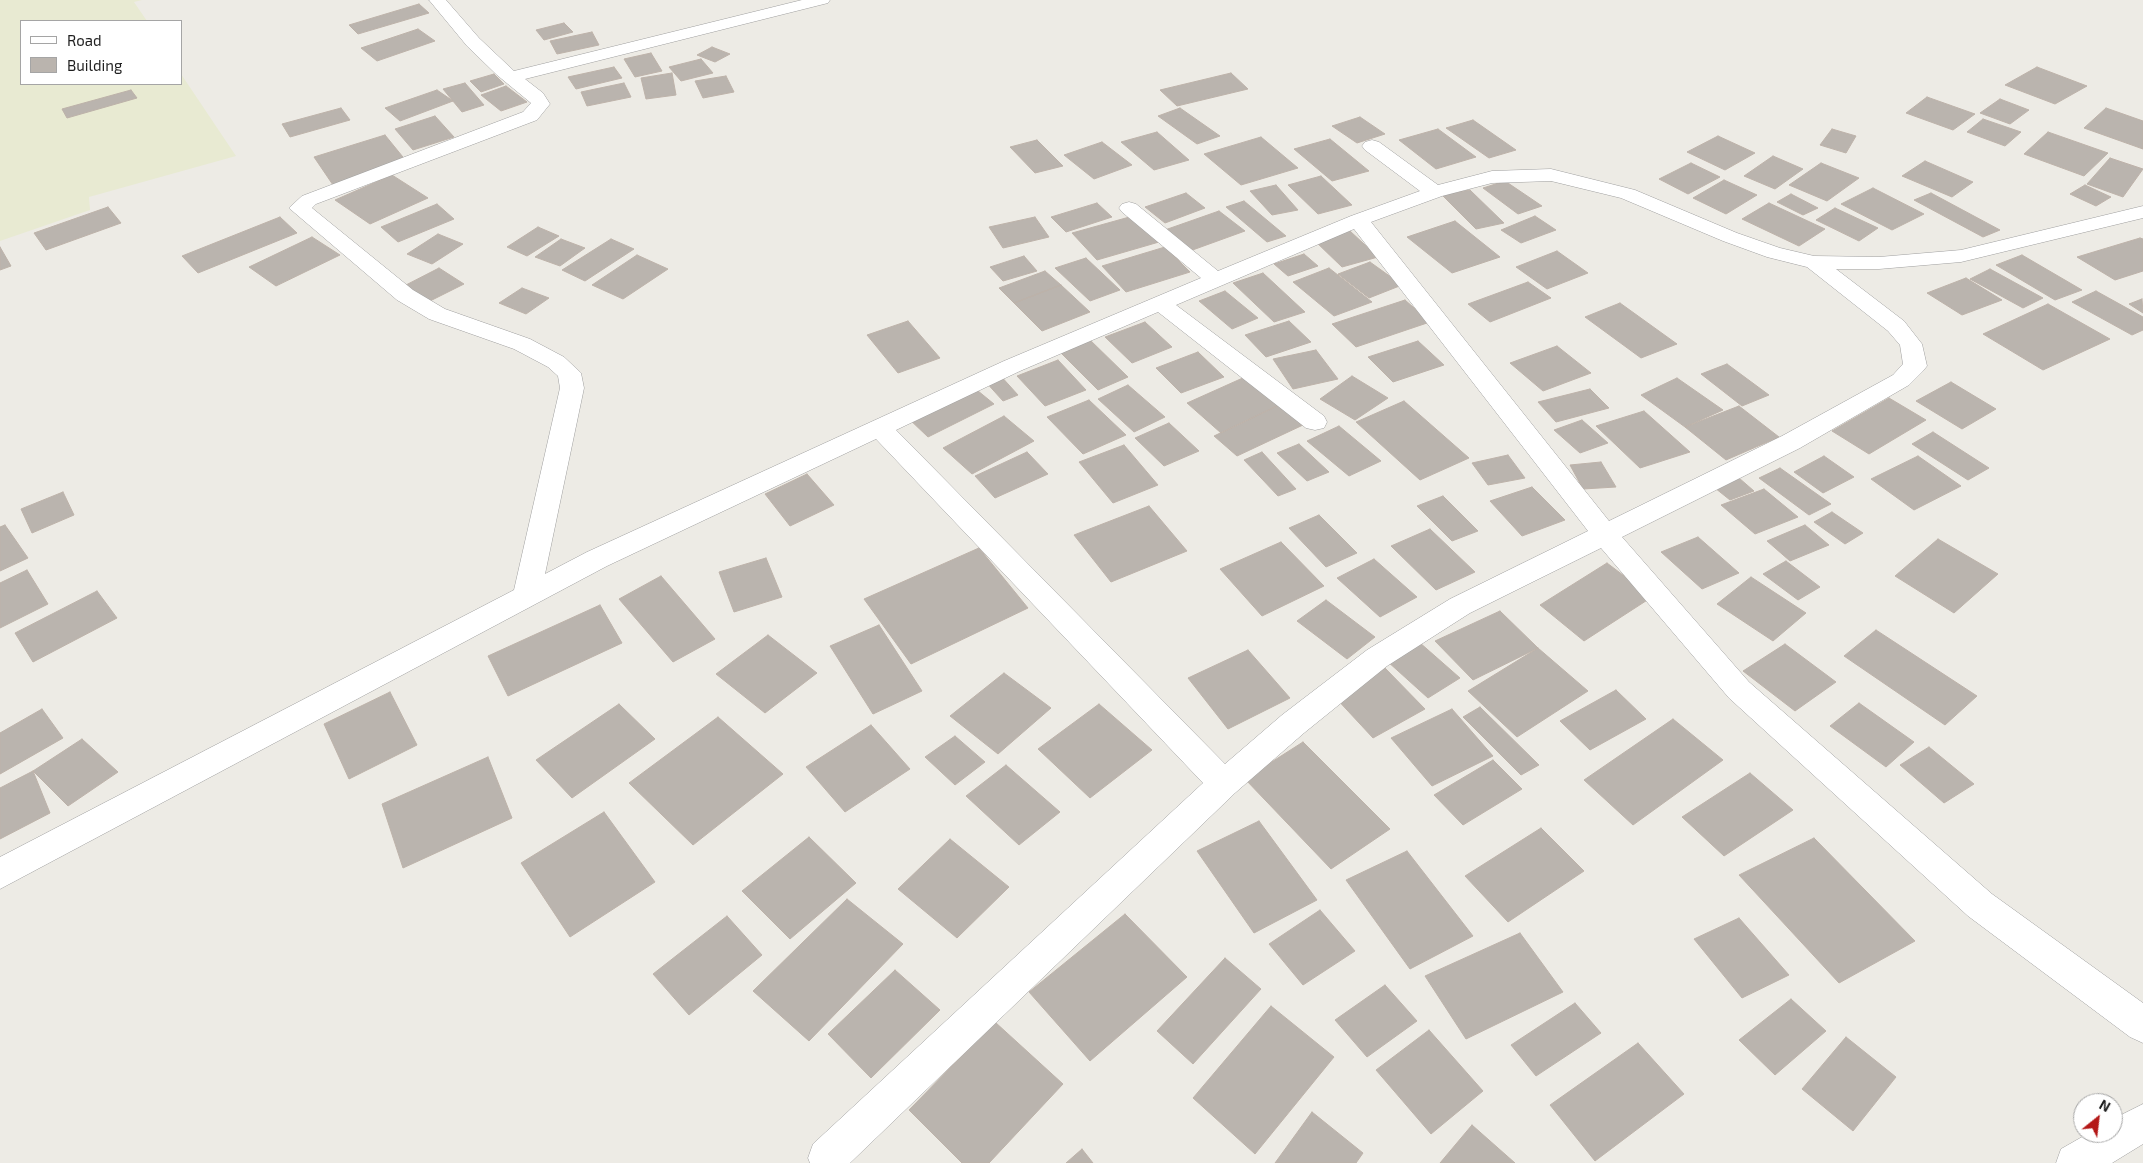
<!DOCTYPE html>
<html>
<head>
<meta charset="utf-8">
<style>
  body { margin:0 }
  #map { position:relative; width:2143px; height:1163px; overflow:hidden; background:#edebe5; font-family:"Exo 2",sans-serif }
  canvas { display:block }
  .legend { position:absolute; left:20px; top:20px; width:162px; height:65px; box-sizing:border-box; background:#fff; border:1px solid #a5a5a5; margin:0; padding:6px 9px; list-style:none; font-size:15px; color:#1e1e1e }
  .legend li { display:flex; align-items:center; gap:10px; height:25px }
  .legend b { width:25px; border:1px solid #a5a5a5 }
  .north { position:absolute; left:2073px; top:1093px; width:50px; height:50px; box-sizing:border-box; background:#fff; border:1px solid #a5a5a5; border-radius:50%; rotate:29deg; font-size:14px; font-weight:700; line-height:20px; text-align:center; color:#1e1e1e }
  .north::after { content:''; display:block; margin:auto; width:18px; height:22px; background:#b41817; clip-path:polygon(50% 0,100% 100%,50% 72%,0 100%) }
</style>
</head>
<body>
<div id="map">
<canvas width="2143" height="1163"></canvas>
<ul class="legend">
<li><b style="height:6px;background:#fff"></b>Road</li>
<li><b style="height:14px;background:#bab4ae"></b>Building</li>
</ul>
<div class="north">N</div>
</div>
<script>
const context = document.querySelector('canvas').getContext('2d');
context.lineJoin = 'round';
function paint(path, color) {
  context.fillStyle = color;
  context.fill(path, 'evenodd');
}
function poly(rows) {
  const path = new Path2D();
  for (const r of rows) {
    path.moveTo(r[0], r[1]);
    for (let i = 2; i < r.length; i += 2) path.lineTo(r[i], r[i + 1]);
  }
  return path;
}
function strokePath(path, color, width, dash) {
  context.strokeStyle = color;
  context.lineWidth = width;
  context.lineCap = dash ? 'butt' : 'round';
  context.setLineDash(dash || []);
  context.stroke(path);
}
paint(poly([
  [0,0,142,0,134,2,147,21,21,21,21,84,181,84,181,74,236,156,89,197,90,210,0,241]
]), '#e8ead2');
const building = poly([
  [419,4,429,13,358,34,349,25,419,4],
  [564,23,573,32,544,40,536,30,564,23],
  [418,29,435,41,377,61,361,48,418,29],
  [592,32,599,45,557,54,550,41,592,32],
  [712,47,730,54,715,62,697,55,712,47],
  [651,53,662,71,635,77,624,59,651,53],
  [701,59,713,73,681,81,669,67,701,59],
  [614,67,622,78,576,89,568,77,614,67],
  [2037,67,2087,86,2055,104,2005,85,2037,67],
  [672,73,676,95,646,99,641,78,672,73],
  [1231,73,1248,89,1177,106,1160,90,1231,73],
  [494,74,504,84,481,92,470,81,494,74],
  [726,76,734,92,703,98,695,81,726,76],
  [465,83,484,105,462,112,443,89,465,83],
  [624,83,631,97,587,106,581,92,624,83],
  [506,86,527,102,501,111,481,95,506,86],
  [131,90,137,98,67,118,62,109,131,90],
  [437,90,453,101,400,121,385,108,437,90],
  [1927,97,1975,114,1953,130,1906,113,1927,97],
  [2000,99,2029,110,2010,124,1980,113,2000,99],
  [341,108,350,120,290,137,282,124,341,108],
  [1180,108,1220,136,1197,144,1158,116,1180,108],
  [2106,108,2143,121,2143,149,2084,128,2106,108],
  [435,116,454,137,413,150,395,129,435,116],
  [1360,117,1385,134,1357,143,1332,126,1360,117],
  [1983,119,2021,132,2005,146,1967,132,1983,119],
  [1473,120,1516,150,1489,158,1446,128,1473,120],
  [1438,129,1476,157,1436,169,1399,140,1438,129],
  [1832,129,1856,136,1846,153,1820,145,1832,129],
  [1157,132,1189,160,1154,170,1121,142,1157,132],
  [2048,132,2108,153,2084,176,2024,154,2048,132],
  [385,135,407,162,333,185,314,157,385,135],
  [1718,136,1755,153,1725,170,1687,152,1718,136],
  [1261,137,1298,168,1241,185,1204,154,1261,137],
  [1330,139,1369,171,1332,181,1294,149,1330,139],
  [1037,140,1063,166,1035,173,1010,147,1037,140],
  [1102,142,1132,165,1094,179,1064,155,1102,142],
  [1773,156,1803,169,1775,189,1744,176,1773,156],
  [2110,158,2143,169,2123,197,2087,184,2110,158],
  [1925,161,1973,182,1952,197,1902,176,1925,161],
  [1691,163,1720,177,1688,194,1659,179,1691,163],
  [1821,163,1859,178,1827,201,1789,185,1821,163],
  [392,175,428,198,370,224,335,200,392,175],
  [1321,176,1352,205,1318,214,1288,185,1321,176],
  [1724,180,1757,195,1726,214,1693,198,1724,180],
  [1505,181,1542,206,1518,214,1483,188,1505,181],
  [1276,185,1298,210,1272,215,1250,191,1276,185],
  [2085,185,2111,197,2096,206,2070,194,2085,185],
  [1873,188,1924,214,1892,230,1841,204,1873,188],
  [1470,190,1504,223,1476,229,1442,195,1470,190],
  [1186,193,1205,208,1165,223,1145,207,1186,193],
  [1931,193,2000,230,1983,237,1914,200,1931,193],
  [1791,194,1818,208,1803,215,1777,202,1791,194],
  [1244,201,1286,236,1267,242,1226,207,1244,201],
  [1097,203,1112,217,1066,232,1051,217,1097,203],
  [1769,203,1825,229,1799,246,1742,219,1769,203],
  [437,204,454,219,398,242,381,227,437,204],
  [108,207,121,223,46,250,34,233,108,207],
  [1835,208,1878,228,1859,241,1816,220,1835,208],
  [1219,211,1245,231,1187,252,1162,231,1219,211],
  [1133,216,1159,242,1097,260,1072,233,1133,216],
  [1535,216,1556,230,1521,243,1501,230,1535,216],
  [280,217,297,233,198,273,182,256,280,217],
  [1035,217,1049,237,1003,248,989,227,1035,217],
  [1455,221,1500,257,1452,273,1407,237,1455,221],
  [538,227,559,236,527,256,507,247,538,227],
  [1350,231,1378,257,1342,267,1315,241,1350,231],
  [438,234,463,244,432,264,407,254,438,234],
  [312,237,340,255,276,286,249,267,312,237],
  [2140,238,2143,239,2143,271,2115,280,2077,257,2140,238],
  [561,239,585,248,560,266,535,257,561,239],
  [611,239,634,249,585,281,562,270,611,239],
  [0,247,11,266,0,270,0,247],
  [1165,247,1190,272,1126,292,1102,266,1165,247],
  [1557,251,1588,273,1547,289,1516,267,1557,251],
  [1304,254,1318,266,1288,276,1274,264,1304,254],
  [637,255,668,269,623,299,592,285,637,255],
  [2022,255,2082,290,2055,300,1996,265,2022,255],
  [1024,256,1037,271,1003,281,990,267,1024,256],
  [1086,258,1120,290,1090,301,1055,268,1086,258],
  [1370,262,1402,285,1369,298,1338,274,1370,262],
  [439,268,464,284,428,302,404,286,439,268],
  [1329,268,1372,302,1334,316,1293,282,1329,268],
  [1990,269,2043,298,2023,308,1970,279,1990,269],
  [1045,271,1061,285,1014,303,999,288,1045,271],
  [1263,273,1305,312,1274,322,1233,283,1263,273],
  [1966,278,2002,300,1962,315,1927,293,1966,278],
  [1528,282,1551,298,1490,322,1468,304,1528,282],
  [1061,285,1090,312,1042,331,1014,303,1061,285],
  [522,288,549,298,526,314,499,303,522,288],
  [1225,291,1258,318,1232,329,1199,301,1225,291],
  [2096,291,2143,317,2143,330,2132,335,2072,302,2096,291],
  [2142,299,2143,313,2129,304,2142,299],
  [1405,300,1430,322,1356,347,1332,324,1405,300],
  [1620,303,1677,344,1641,358,1585,317,1620,303],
  [2048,304,2110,339,2043,370,1983,334,2048,304],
  [908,321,940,358,898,373,867,335,908,321],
  [1289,321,1311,342,1266,357,1245,335,1289,321],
  [1145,322,1172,347,1132,363,1105,337,1145,322],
  [1088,338,1128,377,1098,390,1058,350,1088,338],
  [1418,341,1444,365,1393,382,1368,357,1418,341],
  [1557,346,1591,373,1543,391,1510,363,1557,346],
  [1316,350,1338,379,1293,389,1273,359,1316,350],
  [1198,352,1224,377,1181,393,1156,368,1198,352],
  [1058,360,1086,390,1045,406,1017,376,1058,360],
  [1727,364,1769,395,1742,406,1701,374,1727,364],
  [999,374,1018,395,1003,401,984,380,999,374],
  [1352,376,1388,398,1355,420,1320,399,1352,376],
  [1245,377,1279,405,1221,433,1187,403,1245,377],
  [1677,378,1723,410,1685,427,1641,395,1677,378],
  [1951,382,1996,409,1962,429,1916,401,1951,382],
  [1128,385,1165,417,1134,432,1098,399,1128,385],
  [972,386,994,404,928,437,907,417,972,386],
  [1590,389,1609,408,1556,422,1538,402,1590,389],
  [1889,398,1926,420,1869,454,1832,431,1889,398],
  [1089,400,1126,435,1083,454,1047,417,1089,400],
  [1404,401,1469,458,1420,480,1356,422,1404,401],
  [1279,405,1303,425,1237,456,1214,436,1279,405],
  [1739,406,1779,437,1726,460,1685,427,1739,406],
  [1644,411,1690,452,1640,468,1596,426,1644,411],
  [1004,416,1034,441,972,474,943,448,1004,416],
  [1582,420,1608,443,1580,453,1554,430,1582,420],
  [1169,423,1199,451,1164,466,1135,438,1169,423],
  [1339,426,1381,461,1349,476,1307,441,1339,426],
  [1933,432,1989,468,1968,480,1912,444,1933,432],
  [1299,444,1329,472,1307,481,1277,453,1299,444],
  [1124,445,1158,485,1113,503,1079,462,1124,445],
  [1027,452,1048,474,995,498,975,476,1027,452],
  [1262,452,1296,489,1278,496,1244,460,1262,452],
  [1508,455,1525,478,1488,485,1472,463,1508,455],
  [1824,456,1854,477,1823,493,1794,472,1824,456],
  [1918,456,1961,486,1914,510,1871,479,1918,456],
  [1601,462,1616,487,1583,489,1570,465,1601,462],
  [1780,468,1831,504,1809,515,1759,478,1780,468],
  [807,474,834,505,790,526,765,494,807,474],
  [1739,478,1754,491,1730,500,1715,488,1739,478],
  [1532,487,1565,520,1522,536,1490,501,1532,487],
  [1764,489,1798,517,1755,534,1721,505,1764,489],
  [63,492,74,515,32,533,21,509,63,492],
  [1443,496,1478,531,1452,541,1417,506,1443,496],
  [1149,506,1187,551,1111,582,1074,535,1149,506],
  [1832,512,1863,533,1845,544,1814,522,1832,512],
  [1319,515,1357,553,1326,567,1289,528,1319,515],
  [5,525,28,558,0,571,0,527,5,525],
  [1805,525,1829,545,1790,561,1767,541,1805,525],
  [1430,529,1475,572,1436,590,1391,546,1430,529],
  [1698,537,1739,573,1702,589,1661,552,1698,537],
  [1938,539,1998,574,1954,613,1895,576,1938,539],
  [1281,542,1324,586,1262,616,1220,569,1281,542],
  [979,548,1028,608,911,664,864,599,979,548],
  [766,558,782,597,734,612,719,572,766,558],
  [1374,559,1417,597,1380,617,1337,578,1374,559],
  [1786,561,1820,587,1798,600,1763,574,1786,561],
  [1607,563,1652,597,1584,641,1540,605,1607,563],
  [27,570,48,604,0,628,0,583,27,570],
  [661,576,715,639,673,662,619,599,661,576],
  [1751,577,1806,613,1773,641,1717,604,1751,577],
  [97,591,117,618,33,662,15,633,97,591],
  [1326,600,1375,637,1347,659,1297,621,1326,600],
  [600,605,622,643,508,696,488,656,600,605],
  [1500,611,1538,648,1473,680,1435,641,1500,611],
  [879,625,922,691,873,714,830,646,879,625],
  [1876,630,1977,696,1945,725,1844,656,1876,630],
  [768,635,817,673,765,713,716,674,768,635],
  [1419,642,1460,678,1428,698,1387,661,1419,642],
  [1785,644,1836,682,1795,711,1743,671,1785,644],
  [1538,648,1588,691,1517,737,1468,691,1538,648],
  [1248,650,1290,698,1228,729,1188,678,1248,650],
  [1385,668,1425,709,1373,738,1334,696,1385,668],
  [1004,673,1051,708,998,754,950,716,1004,673],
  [1616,690,1646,719,1590,750,1560,721,1616,690],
  [390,692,417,745,349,779,324,724,390,692],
  [1859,703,1914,742,1886,767,1830,726,1859,703],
  [619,704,655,739,572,798,536,760,619,704],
  [1099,704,1152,750,1090,798,1038,749,1099,704],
  [1480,707,1539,765,1521,775,1463,717,1480,707],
  [42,709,63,738,0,774,0,733,42,709],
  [1452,709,1493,756,1432,786,1391,738,1452,709],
  [718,717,783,774,693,845,629,783,718,717],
  [1673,719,1723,760,1633,825,1584,780,1673,719],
  [871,725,910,769,845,812,806,767,871,725],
  [955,736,985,762,955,785,925,757,955,736],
  [82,739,118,772,68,806,33,771,82,739],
  [1303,742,1390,829,1331,869,1245,779,1303,742],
  [1929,747,1974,784,1944,803,1900,765,1929,747],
  [488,757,512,818,403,868,382,804,488,757],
  [1493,760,1522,789,1463,825,1434,795,1493,760],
  [1006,765,1060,812,1019,845,966,796,1006,765],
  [33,771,50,813,0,839,0,788,33,771],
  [1750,773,1793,810,1724,856,1682,817,1750,773],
  [604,812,655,882,570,937,521,863,604,812],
  [1259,821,1317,900,1254,933,1197,851,1259,821],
  [1541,828,1584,871,1508,922,1465,876,1541,828],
  [809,837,856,883,790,939,742,891,809,837],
  [1814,838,1915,941,1839,983,1739,875,1814,838],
  [950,839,1009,887,957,938,898,889,950,839],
  [1407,851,1473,936,1410,969,1346,880,1407,851],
  [847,899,903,944,809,1041,753,991,847,899],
  [1320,910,1355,951,1303,985,1269,944,1320,910],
  [1125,914,1187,977,1090,1061,1029,992,1125,914],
  [727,916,762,955,689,1015,653,974,727,916],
  [1739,918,1789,975,1742,998,1694,939,1739,918],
  [1520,933,1563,992,1466,1039,1425,976,1520,933],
  [1225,958,1261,989,1193,1064,1157,1031,1225,958],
  [895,970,940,1010,871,1078,828,1034,895,970],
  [1385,985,1417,1021,1367,1057,1335,1020,1385,985],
  [1791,999,1826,1031,1775,1075,1739,1040,1791,999],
  [1575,1003,1601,1033,1536,1076,1511,1045,1575,1003],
  [1271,1006,1334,1057,1255,1154,1193,1098,1271,1006],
  [995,1022,1063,1084,989,1163,962,1163,909,1110,995,1022],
  [1429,1030,1483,1091,1431,1134,1376,1070,1429,1030],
  [1846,1037,1896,1077,1853,1131,1802,1089,1846,1037],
  [1638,1043,1684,1094,1595,1161,1550,1105,1638,1043],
  [1312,1112,1363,1153,1356,1163,1275,1163,1312,1112],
  [1472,1125,1515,1163,1440,1163,1472,1125],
  [1082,1149,1093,1163,1066,1163,1082,1149]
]);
paint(building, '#bab4ae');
strokePath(building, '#bdb2a9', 1);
const street = poly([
  [429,0,446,0,479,38,514,71,802,0,830,0,828,3,525,79,543,93,550,104,537,120,316,204,312,208,413,290,445,309,530,339,564,357,581,373,584,388,545,574,587,552,1004,361,1201,278,1122,212,1119,208,1122,204,1129,202,1136,204,1218,271,1351,216,1420,191,1365,150,1362,146,1365,142,1372,140,1379,142,1438,185,1492,171,1551,169,1635,190,1737,233,1780,248,1814,256,1879,257,1961,250,2143,206,2143,218,1961,262,1879,269,1836,269,1904,321,1922,344,1927,366,1923,371,1909,385,1800,448,1622,537,1749,682,1992,894,2143,1003,2143,1043,2130,1037,1968,916,1729,698,1601,548,1470,613,1387,666,1304,733,1235,793,850,1163,810,1163,808,1158,813,1144,1203,783,876,439,607,566,0,889,0,857,514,590,560,388,558,376,548,367,514,349,429,319,397,300,289,208,302,196,523,112,531,103,497,75,467,46,429,0],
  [1551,181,1621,198,1723,241,1767,257,1807,267,1888,331,1900,345,1903,364,1893,375,1782,436,1609,521,1371,222,1442,196,1492,183,1551,181],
  [1354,229,1588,531,1450,599,1367,650,1282,715,1225,764,896,430,1020,371,1158,312,1306,428,1315,430,1324,428,1327,422,1324,416,1176,305,1354,229],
  [2143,1104,2143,1144,2112,1163,2056,1163,2061,1149,2089,1133,2113,1133,2113,1119,2143,1104]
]);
strokePath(street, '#9f9f9f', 1);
paint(street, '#fff');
</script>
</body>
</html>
